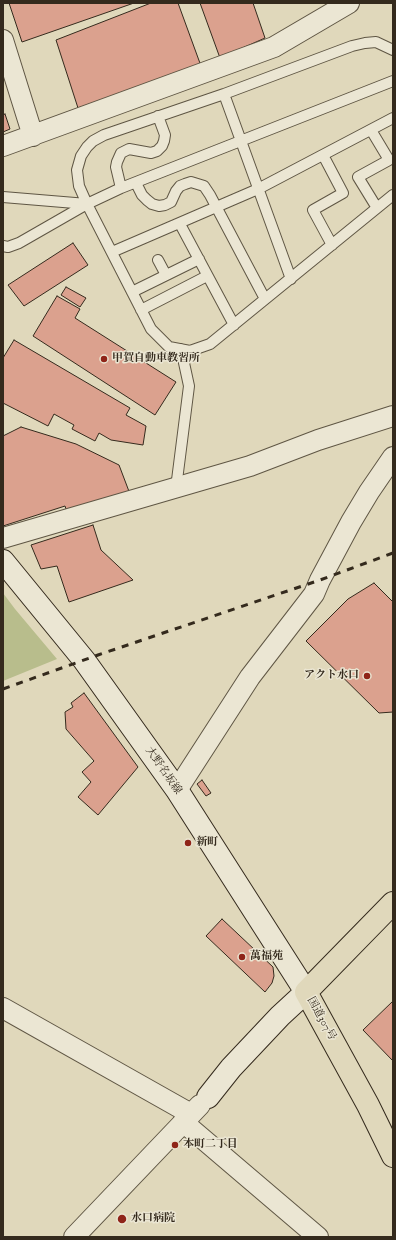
<!DOCTYPE html>
<html>
<head>
<meta charset="utf-8">
<style>
  body { margin:0 }
  #map { position:relative; width:396px; height:1240px; overflow:hidden; background:#e0d8bb; font-family:"IM FELL English",serif }
  canvas { display:block }
  .frame { position:absolute; inset:0; border:4px solid #342a1d; pointer-events:none }
</style>
</head>
<body>
<div id="map">
<canvas width="396" height="1240"></canvas>
<div class="frame"></div>
</div>
<script>
const context = document.querySelector('canvas').getContext('2d');
context.lineJoin = 'round';
function paint(path, color) {
  context.fillStyle = color;
  context.fill(path, 'evenodd');
}
function poly(rows) {
  const path = new Path2D();
  for (const r of rows) {
    path.moveTo(r[0], r[1]);
    for (let i = 2; i < r.length; i += 2) path.lineTo(r[i], r[i + 1]);
  }
  return path;
}
function strokePath(path, color, width, dash) {
  context.strokeStyle = color;
  context.lineWidth = width;
  context.lineCap = dash ? 'butt' : 'round';
  context.setLineDash(dash || []);
  context.stroke(path);
}
function label(font, color, halo, rows, align = 'center') {
  context.font = font + ' "IM FELL English","Noto Serif JP",serif';
  context.lineWidth = 3;
  context.setLineDash([]);
  context.textBaseline = 'middle';
  context.strokeStyle = halo;
  context.fillStyle = color;
  for (const [text, x, y, turn = 0] of rows) {
    context.save();
    context.translate(x, y);
    context.rotate((+turn || 0) * Math.PI / 180);
    context.textAlign = isNaN(turn) ? turn : align;
    if (halo) context.strokeText(text, 0, 0);
    context.fillText(text, 0, 0);
    context.restore();
  }
}
paint(poly([
  [3,593,15,609,57,659,3,681]
]), '#b8bd8c');
const building = poly([
  [9,3,134,3,22,42,9,3],
  [151,3,178,3,201,66,78,108,56,40,151,3],
  [200,3,253,3,265,38,220,58,200,3],
  [5,114,10,129,3,132,3,115,5,114],
  [73,243,88,265,24,306,8,285,73,243],
  [66,287,86,298,80,307,61,295,66,287],
  [57,296,80,309,75,318,176,382,155,415,33,336,57,296],
  [14,340,130,408,126,415,146,426,143,445,111,440,99,433,95,441,72,429,74,425,54,414,48,426,3,403,3,358,14,340],
  [21,427,76,444,119,465,130,494,68,515,65,506,3,526,3,436,21,427],
  [93,525,101,550,133,580,69,602,57,566,41,569,31,545,93,525],
  [374,583,393,602,393,712,379,713,306,641,348,599,374,583],
  [84,693,138,767,98,815,78,797,91,782,82,772,94,761,66,729,65,712,73,707,71,703,84,693],
  [202,780,211,793,206,796,197,784,202,780],
  [222,919,273,967,274,976,272,983,265,992,206,936,222,919],
  [393,1001,393,1061,363,1030,393,1001]
]);
paint(building, '#dba18e');
strokePath(building, '#342a1d', 1);
const lane = poly([
  [393,50,376,42,365,43,352,46,224,94,104,135,93,141,87,147,81,156,77,170,79,186,87,204,151,329,169,347,190,351,210,344,393,195],
  [224,94,291,279],
  [371,130,389,160,358,177,377,208],
  [323,155,343,193,313,210,332,245],
  [136,183,142,195,147,200,152,204,159,206,165,205,171,202,176,191,180,186,185,184,191,182,204,186,210,195,265,299],
  [121,188,116,167,117,162,121,153,129,149,151,153,157,151,162,146,164,141,165,135,158,116],
  [3,197,87,204],
  [180,224,234,325],
  [3,246,8,247,19,243,87,204,121,188,393,81],
  [112,252,258,189,393,118],
  [158,260,166,275],
  [132,292,199,259],
  [141,310,207,276],
  [176,488,189,386,181,349]
]);
const street = poly([
  [3,40,33,136],
  [3,146,274,47,349,3],
  [3,538,250,466,318,440,393,416],
  [177,790,250,677,314,594,320,580,351,522,369,492,393,457],
  [3,1008,191,1114],
  [183,1122,318,1237],
  [74,1237,200,1105]
]);
const secondary = poly([
  [3,561,84,660,177,790,306,992,280,1016,231,1068,208,1097]
]);
const highway = poly([
  [393,903,306,992,368,1105,393,1156]
]);
strokePath(lane, '#5f5644', 12);
strokePath(street, '#5f5644', 22);
strokePath(secondary, '#342a1d', 24);
strokePath(highway, '#342a1d', 24);
strokePath(lane, '#ebe6d3', 10);
strokePath(street, '#ebe6d3', 20);
strokePath(secondary, '#ebe6d3', 22);
strokePath(highway, '#e0d8bb', 22);
strokePath(poly([
  [3,689,98,655,320,580,393,553]
]), '#342a1d', 3, [7, 7]);
for (const [x, y, r, color] of [
  [104,359,4,"#8f2418"],
  [367,676,4,"#8f2418"],
  [188,843,4,"#8f2418"],
  [242,957,4,"#8f2418"],
  [175,1145,4,"#8f2418"],
  [122,1219,5,"#8f2418"]
]) {
  const dot = new Path2D();
  dot.arc(x, y, r, 0, 2 * Math.PI);
  context.fillStyle = color;
  context.fill(dot);
  strokePath(dot, '#ebe6d3', 1.5);
}
label('bold 11px', '#342a1d', '#ebe6d3', [
  ["甲賀自動車教習所",112,359],
  ["アクト水口",359,676,"right"],
  ["新町",196,843],
  ["萬福苑",250,957],
  ["本町二丁目",183,1145],
  ["水口病院",131,1219]
], 'left');
label('11px', '#342a1d', '#ebe6d3', [
  ["大野名坂線",163,771,55],
  ["国道307号",321,1019,61]
]);
</script>
</body>
</html>
